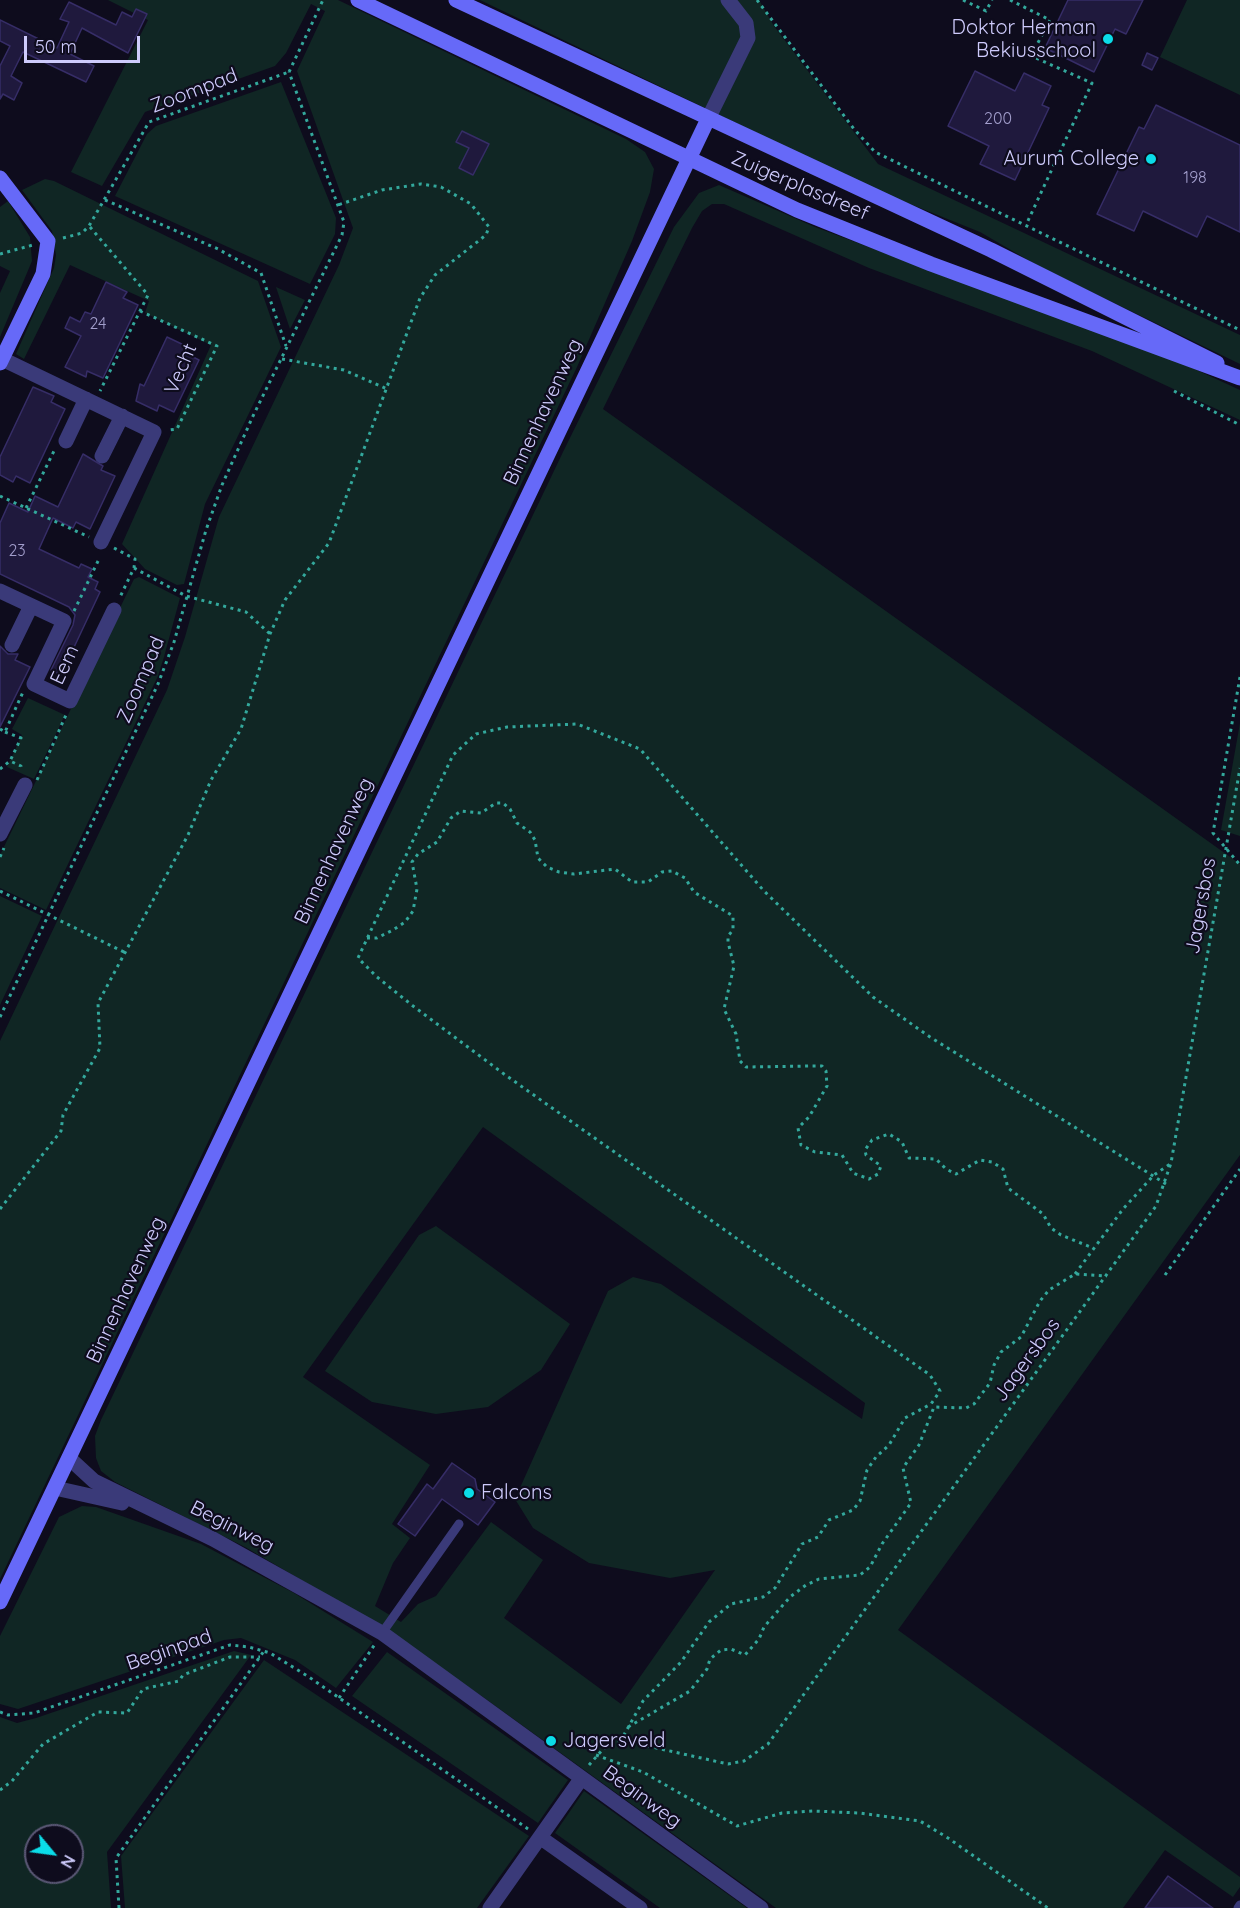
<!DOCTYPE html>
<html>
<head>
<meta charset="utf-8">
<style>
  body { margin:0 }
  #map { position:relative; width:1240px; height:1908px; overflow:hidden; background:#0e0c1d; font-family:Quicksand,sans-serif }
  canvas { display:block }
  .north { position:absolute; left:24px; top:1824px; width:60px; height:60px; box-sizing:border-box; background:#0e0c1d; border:2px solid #5b5876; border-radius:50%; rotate:119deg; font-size:16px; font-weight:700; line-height:24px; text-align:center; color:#cecbfc }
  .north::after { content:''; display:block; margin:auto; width:21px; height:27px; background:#0bdce8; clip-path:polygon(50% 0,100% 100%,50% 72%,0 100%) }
  .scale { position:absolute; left:24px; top:36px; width:116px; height:27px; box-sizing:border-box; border:3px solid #cecbfc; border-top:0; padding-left:8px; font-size:18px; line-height:21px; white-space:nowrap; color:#cecbfc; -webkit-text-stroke:4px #0e0c1d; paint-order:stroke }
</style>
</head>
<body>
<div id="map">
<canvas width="1240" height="1908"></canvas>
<div class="north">N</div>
<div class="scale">50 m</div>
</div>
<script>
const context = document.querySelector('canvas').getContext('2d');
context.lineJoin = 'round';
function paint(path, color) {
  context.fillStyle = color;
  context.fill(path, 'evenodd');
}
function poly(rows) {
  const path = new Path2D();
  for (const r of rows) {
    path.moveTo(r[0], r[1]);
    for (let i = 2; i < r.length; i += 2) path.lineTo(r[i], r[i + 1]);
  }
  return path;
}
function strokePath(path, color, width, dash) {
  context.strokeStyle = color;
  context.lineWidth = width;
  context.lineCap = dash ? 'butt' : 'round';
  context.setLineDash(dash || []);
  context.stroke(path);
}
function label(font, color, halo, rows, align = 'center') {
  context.font = font + ' Quicksand,sans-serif';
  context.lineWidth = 4.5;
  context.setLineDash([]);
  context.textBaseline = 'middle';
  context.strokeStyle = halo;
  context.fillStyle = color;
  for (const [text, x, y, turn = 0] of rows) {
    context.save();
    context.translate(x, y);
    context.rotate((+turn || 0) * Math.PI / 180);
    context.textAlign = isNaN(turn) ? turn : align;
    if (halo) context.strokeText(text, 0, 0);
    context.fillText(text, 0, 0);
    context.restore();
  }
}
paint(poly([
  [108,0,338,0,626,139,645,152,654,169,650,192,632,241,577,367,0,1579,0,1041,167,690,185,637,219,517,339,265,353,228,297,71,325,11,311,4,286,53,275,66,145,112,102,186,71,172,148,20],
  [480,0,759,0,774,26,878,164,1240,335,1240,364,1040,267,980,232,880,192],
  [1187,0,1240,0,1240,95,1160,57],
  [281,82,336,218,335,234,310,284,115,196,147,134,156,126],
  [45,179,54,181,258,281,281,347,205,504,184,584,177,585,145,569,122,544,211,345,145,313,149,301,70,265,24,359,16,354,54,268,56,255,52,231,22,190],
  [719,185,815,227,1188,366,1240,390,1240,420,1092,351,869,268,724,204,712,204,702,211,692,228,603,409,1240,864,1240,1155,898,1630,1240,1877,1240,1887,1233,1897,1165,1850,1123,1908,776,1908,483,1697,368,1619,245,1547,115,1482,101,1471,96,1458,95,1436,101,1420,563,452,674,227,699,193],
  [483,1127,865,1403,862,1419,661,1284,633,1277,608,1291,515,1499,533,1528,589,1563,670,1578,715,1570,621,1704,504,1618,543,1560,491,1522,436,1596,418,1604,401,1622,375,1606,393,1563,410,1538,392,1524,430,1465,303,1377],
  [8,201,30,237,32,261,0,337,0,293,10,271,0,266,0,207],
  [276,287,305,300,290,329],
  [139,577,180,598,164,657,158,676,46,910,0,888,0,855,134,579],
  [28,698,65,715,34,779,7,767,22,735,12,729],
  [1240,723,1240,836,1221,830],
  [0,896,42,916,0,1005],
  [436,1226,570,1324,541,1370,488,1407,436,1414,372,1402,325,1371,419,1235],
  [82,1506,96,1507,201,1544,294,1593,373,1642,336,1688,295,1660,241,1638,224,1640,18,1709,0,1704,0,1636,59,1517],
  [234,1651,251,1655,107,1852,111,1908,0,1908,0,1717,17,1723,36,1718],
  [36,1836,72,1836,72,1872,36,1872],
  [387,1652,568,1780,538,1823,352,1696],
  [264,1660,529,1836,477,1908,125,1908,121,1856],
  [584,1791,747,1908,660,1908,555,1833]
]), '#102624');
const building = poly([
  [1068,0,1143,0,1126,34,1115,29,1094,72,1045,48,1068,0],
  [69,2,116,25,122,12,132,17,136,9,147,14,128,53,82,28,70,54,94,66,86,82,23,52,11,76,22,83,14,100,3,94,0,99,0,66,10,46,0,41,0,20,57,48,69,22,60,19,69,2],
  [1147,53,1158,58,1152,70,1142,65,1147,53],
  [975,71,1015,91,1024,73,1051,86,1042,105,1049,108,1015,180,980,164,989,146,948,126,975,71],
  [1156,105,1240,145,1240,232,1207,216,1197,237,1143,211,1134,231,1097,214,1139,127,1144,129,1156,105],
  [462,131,489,144,473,175,459,168,469,148,456,142,462,131],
  [106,282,127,292,123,298,138,305,103,378,87,371,86,377,65,367,81,336,65,328,70,317,80,322,85,312,91,314,106,282],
  [167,337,188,347,185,353,199,360,174,412,159,405,157,411,136,401,140,384,144,386,167,337],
  [33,387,54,396,51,402,65,409,30,483,16,476,13,482,0,475,0,457,33,387],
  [83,454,103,466,101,470,115,476,90,529,76,522,73,528,53,518,39,549,79,568,81,564,92,569,88,577,98,582,95,589,100,592,61,675,51,670,73,625,75,615,69,607,0,574,0,523,9,503,28,512,35,496,58,507,83,454],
  [0,646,8,654,18,654,15,660,30,667,0,727,0,646],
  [452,1463,475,1479,477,1489,495,1502,478,1525,442,1499,415,1536,398,1524,427,1484,433,1489,452,1463],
  [1168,1876,1213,1908,1145,1908,1168,1876]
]);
paint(building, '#1f193d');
strokePath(building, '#362d67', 1.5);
strokePath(poly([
  [757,0,854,129,875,152,1240,330],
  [963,0,986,11,992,0],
  [1010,0,1050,20,1031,56],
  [1002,43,1092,83,1026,225],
  [289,72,323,0],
  [105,200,218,249,261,273,286,346],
  [90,227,148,295,100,391],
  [63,238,82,233,89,226,149,122,289,72],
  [0,254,33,245],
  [140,311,217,346,177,429,169,430],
  [282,359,344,370,387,389],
  [1174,391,1240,425],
  [0,496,89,537],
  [26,508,55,449],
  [114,548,135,559,134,568,120,597],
  [134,568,186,596,246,612,270,634],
  [74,611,100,557],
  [1240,677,1213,833,1240,865],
  [0,729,5,732,23,692],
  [5,732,21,738,10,761,21,766,22,771],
  [0,769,10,761],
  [37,780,66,715],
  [0,857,4,848],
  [0,891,126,953],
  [367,938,377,938,393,930,405,922,413,911,417,889,412,862,418,854,437,842,451,818,461,811,481,813,496,803,503,803,510,809,517,823,530,832,535,840,538,858,547,867,559,872,574,874,615,869,632,882,648,882,662,872,672,871,685,878,694,892,733,916,733,930,728,936,728,942,734,966,724,1009,736,1034,740,1061,746,1067,813,1066,822,1066,826,1071,827,1086,809,1117,798,1128,801,1145,815,1152,842,1155,853,1173,869,1179,878,1174,881,1166,866,1155,865,1150,872,1140,889,1134,902,1142,909,1158,936,1159,946,1169,956,1174,980,1160,992,1162,1003,1169,1008,1188,1043,1214,1051,1228,1061,1235,1093,1248],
  [0,1017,158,684,174,642,206,530,222,485,253,416,342,235,344,222,289,72],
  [0,1209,61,1131,63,1115,100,1048,98,1003,188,835,211,780,241,729,270,634,285,600,329,543,420,298,435,275,486,235,489,227,471,204,441,187,421,184,382,190,338,205],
  [1075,1274,1123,1209,1154,1175,1170,1164],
  [1165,1275,1240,1169],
  [339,1698,375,1644],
  [0,1712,8,1715,34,1713,230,1645,249,1647,270,1653,309,1677,528,1829],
  [628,1727,690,1691,707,1669,710,1659,721,1650,731,1649,745,1655,759,1639,764,1627,790,1597,806,1585,819,1579,860,1575,870,1567,882,1544,911,1503,903,1468,919,1445,934,1407,966,1408,974,1404,990,1383,994,1365,1001,1352,1021,1337,1040,1301,1049,1290,1075,1274,1107,1276],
  [620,1742,643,1701,681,1662,709,1622,731,1604,763,1597,775,1588,802,1544,818,1537,829,1520,853,1510,860,1501,867,1470,876,1457,889,1445,905,1418,931,1404,940,1391,930,1375,504,1074,413,1006,377,977,358,958,453,755,476,734,507,727,577,724,640,749,764,891,873,997,930,1037,1166,1184],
  [596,1755,643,1772,737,1826,782,1813,813,1811,859,1813,920,1821,948,1838,1048,1908],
  [589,1765,604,1748,620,1742,634,1743,728,1764,744,1761,768,1744,1156,1206,1171,1163,1240,768],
  [0,1790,12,1781,43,1744,98,1712,127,1713,143,1689,179,1681,183,1675,230,1657,260,1657],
  [119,1908,116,1858,264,1651]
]), '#33a89c', 3, [3, 4.5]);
strokePath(poly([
  [382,1633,459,1524],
  [1238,1908,1240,1905]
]), '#3a3a79', 9);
strokePath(poly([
  [708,119,748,38,746,23,728,0],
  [0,358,154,432,101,542],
  [66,441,86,399],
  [102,456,122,416],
  [0,591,64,621,34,684,70,701,114,610],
  [12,645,31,606],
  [0,834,25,785],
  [69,1458,94,1481,213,1539,382,1633,761,1908],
  [55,1488,122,1503],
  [541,1838,640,1908],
  [490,1908,581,1779]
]), '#3a3a79', 15);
strokePath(poly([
  [358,0,797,210,931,264,1240,378],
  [456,0,991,250,1217,363],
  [0,178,48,241,43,274,0,363],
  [0,1602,708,119]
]), '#6669f8', 15);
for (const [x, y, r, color] of [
  [1108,39,6,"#0bdce8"],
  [1151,159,6,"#0bdce8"],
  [469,1493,6,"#0bdce8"],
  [551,1741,6,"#0bdce8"]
]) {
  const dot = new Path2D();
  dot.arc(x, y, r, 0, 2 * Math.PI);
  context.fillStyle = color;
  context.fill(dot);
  strokePath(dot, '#0e0c1d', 2);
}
label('16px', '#a29ecc', null, [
  ["200",998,119],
  ["198",1195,178],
  ["24",98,324],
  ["23",17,551]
]);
label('20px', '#cecbfc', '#0e0c1d', [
  ["Doktor Herman",1096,28],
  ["Bekiusschool",1096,51],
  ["Aurum College",1139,159],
  ["Falcons",481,1493,"left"],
  ["Jagersveld",563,1741,"left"]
], 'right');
label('20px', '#cecbfc', '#0e0c1d', [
  ["Zoompad",194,91,-21],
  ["Zuigerplasdreef",800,186,23],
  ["Vecht",181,369,-67],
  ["Binnenhavenweg",543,412,-65],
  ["Eem",65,665,-65],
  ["Zoompad",141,680,-67],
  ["Binnenhavenweg",334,851,-65],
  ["Jagersbos",1201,906,-80],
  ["Binnenhavenweg",126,1290,-65],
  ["Jagersbos",1027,1360,-54],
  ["Beginweg",232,1527,27],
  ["Beginpad",169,1650,-19],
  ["Beginweg",642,1797,36]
]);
</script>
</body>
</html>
